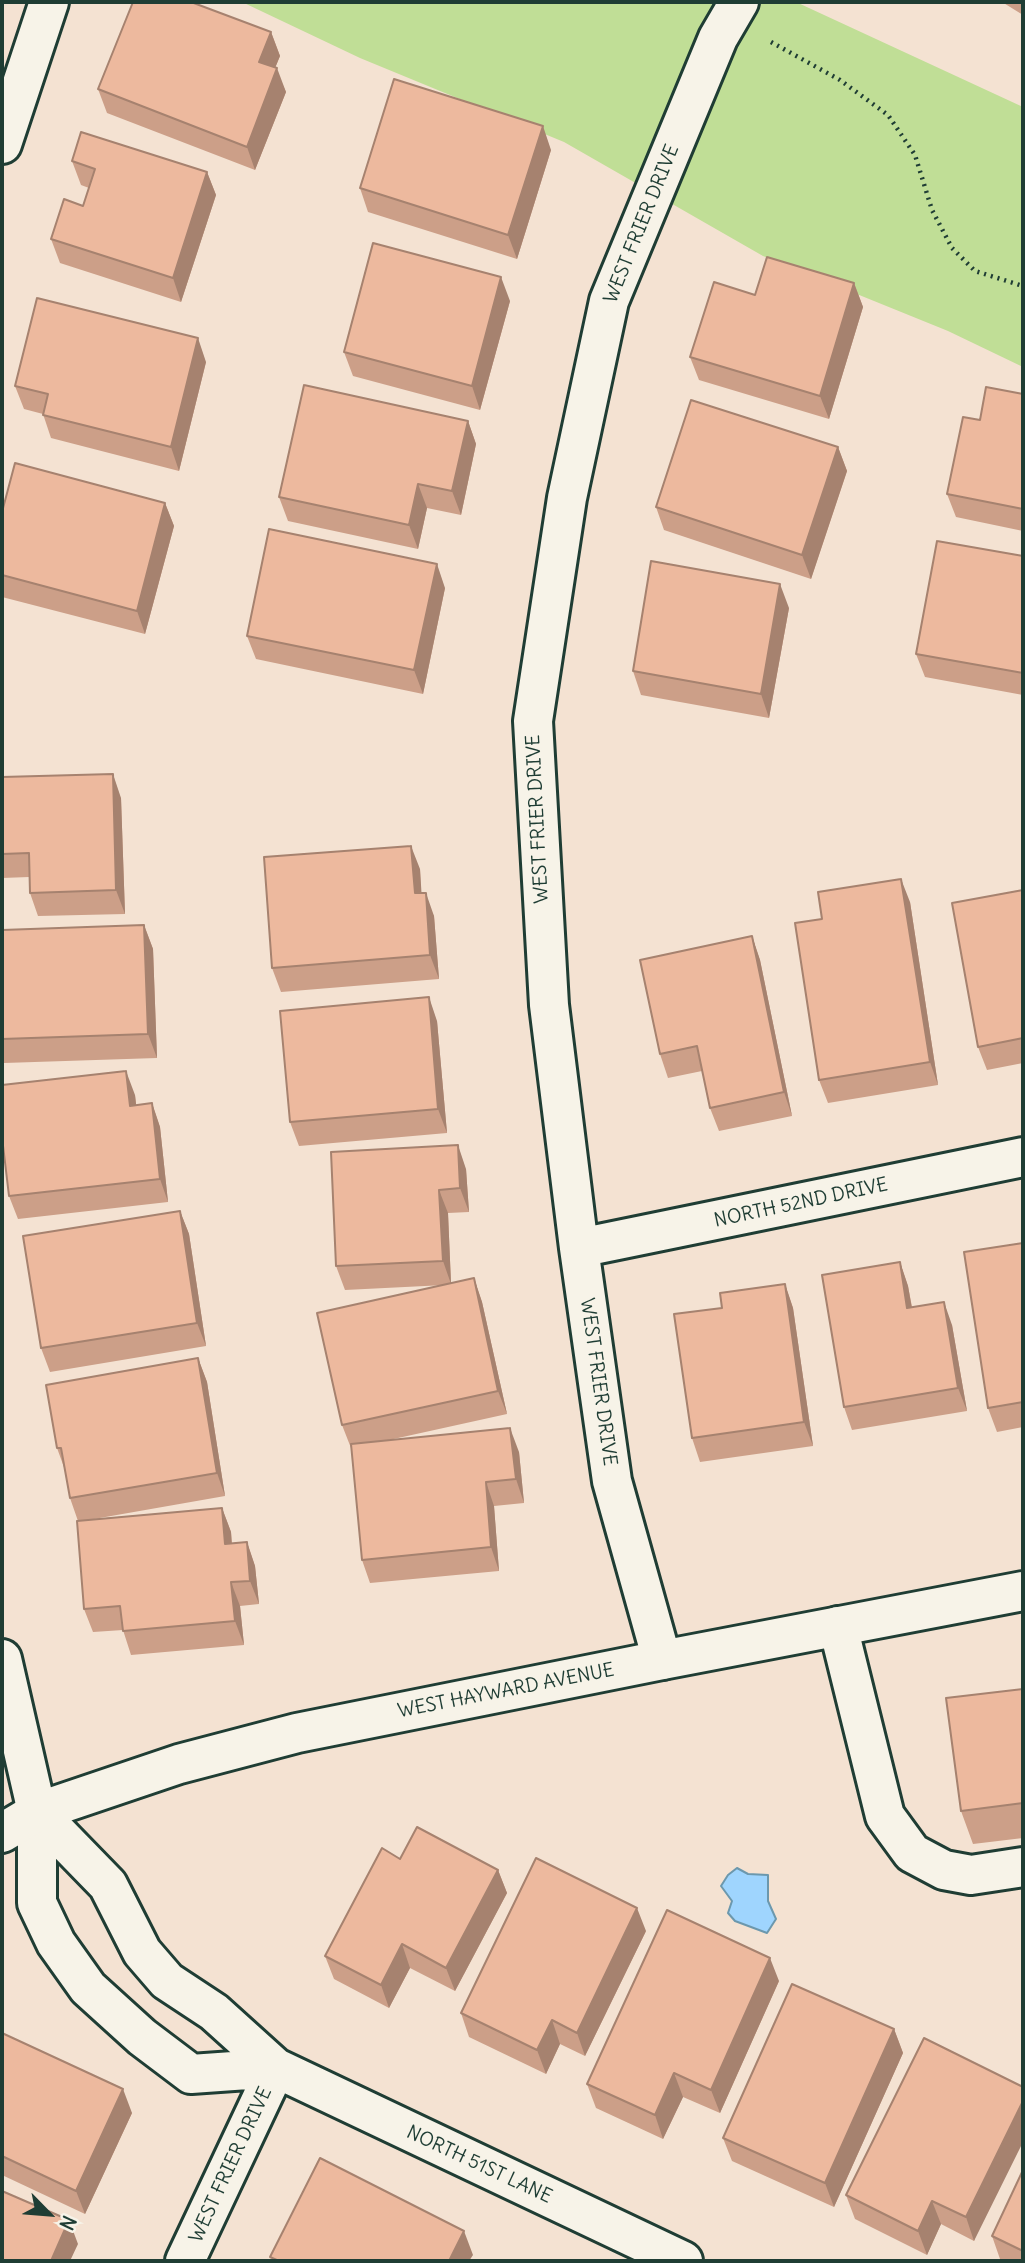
<!DOCTYPE html>
<html>
<head>
<meta charset="utf-8">
<style>
  body { margin:0 }
  #map { position:relative; width:1025px; height:2263px; overflow:hidden; background:#f4e2d2; font-family:Delius,sans-serif }
  canvas { display:block }
  .frame { position:absolute; inset:0; border:4px solid #1f3d34; pointer-events:none }
  .north { position:absolute; left:14px; top:2179px; width:70px; height:70px; -webkit-text-stroke:5px #f7f3e8; paint-order:stroke; rotate:115deg; font-size:19px; font-weight:700; line-height:28px; text-align:center; color:#1f3d34 }
  .north::after { content:''; display:block; margin:auto; width:24px; height:32px; background:#1f3d34; clip-path:polygon(50% 0,100% 100%,50% 72%,0 100%) }
</style>
</head>
<body>
<div id="map">
<canvas width="1025" height="2263"></canvas>
<div class="frame"></div>
<div class="north">N</div>
</div>
<script>
const context = document.querySelector('canvas').getContext('2d');
context.lineJoin = 'round';
function paint(path, color) {
  context.fillStyle = color;
  context.fill(path, 'evenodd');
}
function poly(rows) {
  const path = new Path2D();
  for (const r of rows) {
    path.moveTo(r[0], r[1]);
    for (let i = 2; i < r.length; i += 2) path.lineTo(r[i], r[i + 1]);
  }
  return path;
}
function strokePath(path, color, width, dash) {
  context.strokeStyle = color;
  context.lineWidth = width;
  context.lineCap = dash ? 'butt' : 'round';
  context.setLineDash(dash || []);
  context.stroke(path);
}
function label(font, color, halo, rows, align = 'center') {
  context.font = font + ' Delius,sans-serif';
  context.lineWidth = 5;
  context.setLineDash([]);
  context.textBaseline = 'middle';
  context.strokeStyle = halo;
  context.fillStyle = color;
  for (const [text, x, y, turn = 0] of rows) {
    context.save();
    context.translate(x, y);
    context.rotate((+turn || 0) * Math.PI / 180);
    context.textAlign = isNaN(turn) ? turn : align;
    if (halo) context.strokeText(text, 0, 0);
    context.fillText(text, 0, 0);
    context.restore();
  }
}
paint(poly([
  [242,2,796,2,1023,107,1023,367,948,331,763,256,564,142,360,58]
]), '#c0de96');
const water = poly([
  [737,1868,748,1874,768,1875,768,1901,776,1919,767,1933,735,1921,728,1913,732,1901,721,1886,728,1875,737,1868]
]);
paint(water, '#9fd5fe');
strokePath(water, '#6c98ad', 2);
const minor = poly([
  [2,144,49,2],
  [579,1248,1023,1157],
  [838,1626,885,1816,912,1853,944,1870,971,1875,1023,1867],
  [2,1659,37,1812,37,1903,56,1943,88,1988,142,2037,191,2074,276,2068],
  [662,1660,612,1481,579,1248,549,1005,533,721,567,498,609,301,718,38,739,2],
  [37,1812,108,1885,142,1952,167,1981,214,2012,276,2068,683,2261],
  [185,2261,276,2068]
]);
const tertiary = poly([
  [2,1833,37,1812,179,1764,297,1733,662,1660,1023,1591]
]);
strokePath(minor, '#1f3d34', 44);
strokePath(tertiary, '#1f3d34', 44);
strokePath(poly([
  [771,42,840,80,888,115,915,155,932,210,952,248,975,271,1023,286]
]), '#1f3d34', 4.5, [2, 5]);
strokePath(minor, '#f7f3e8', 38);
strokePath(tertiary, '#f7f3e8', 38);
paint(poly([
  [1002,2,1023,2,1023,15],
  [271,32,280,56,275,68,286,92,255,170,107,113,98,89],
  [551,150,517,259,368,212,360,188],
  [72,161,207,172,216,195,181,302,60,263,51,239,83,206,89,188,81,185],
  [854,283,863,307,829,419,699,380,690,357,755,295],
  [510,301,480,410,353,376,344,352],
  [206,362,179,471,51,438,43,414,24,409,15,386],
  [1023,394,1023,531,956,517,947,494,980,420],
  [468,421,476,444,461,515,427,508,418,549,288,521,279,497],
  [838,447,847,471,811,579,664,530,656,507],
  [165,503,174,526,145,634,2,597,2,512],
  [1023,556,1023,695,925,677,916,654],
  [445,588,423,694,256,659,247,636],
  [789,608,769,718,641,695,633,671],
  [2,777,121,798,125,914,38,916,30,893,29,877,2,878],
  [420,869,421,893,434,916,439,979,281,992,272,968],
  [1023,890,1023,1063,987,1070,978,1047],
  [910,902,938,1085,828,1103,819,1080,822,919],
  [144,925,153,949,157,1058,4,1063,2,1058,2,930],
  [752,936,760,960,792,1116,719,1131,710,1108,702,1071,668,1078,660,1054],
  [437,1021,447,1133,299,1146,290,1122],
  [135,1095,136,1105,152,1103,160,1127,168,1202,18,1219,9,1196],
  [466,1169,469,1212,448,1213,451,1283,474,1278,482,1302,507,1414,389,1440,519,1452,524,1503,494,1506,499,1571,370,1583,362,1560,352,1448,351,1448,342,1425,445,1285,345,1290,336,1266],
  [180,1211,189,1234,206,1346,50,1372,41,1348],
  [1023,1243,1023,1427,997,1432,988,1408],
  [900,1262,908,1286,912,1307,952,1325,967,1411,852,1430,844,1407],
  [785,1284,793,1308,813,1446,700,1462,692,1438,722,1308],
  [198,1358,207,1382,225,1496,94,1519,222,1508,231,1532,232,1543,247,1542,255,1566,259,1604,240,1606,244,1645,131,1655,123,1630,93,1632,84,1609,78,1521,70,1498,65,1470,57,1448],
  [1023,1689,1023,1838,973,1844,961,1811],
  [400,1859,498,1870,507,1893,455,1991,410,1968,389,2008,334,1979,325,1956],
  [646,1931,585,2056,560,2044,546,2074,469,2037,461,2013],
  [779,1981,720,2113,683,2097,663,2139,596,2108,587,2084],
  [894,2029,903,2053,834,2207,732,2161,723,2138],
  [2,2033,132,2113,85,2214,2,2175],
  [1023,2087,974,2241,941,2224,927,2255,855,2219,846,2195],
  [1023,2170,1023,2261,1004,2261,1000,2259,992,2236]
]), '#cc9f88');
paint(poly([
  [271,32,280,56,268,85,259,62],
  [277,68,286,92,255,170,247,147],
  [543,126,551,150,517,259,508,235],
  [207,172,216,195,181,302,173,278],
  [501,277,510,301,480,410,472,386],
  [854,283,863,307,829,419,820,396],
  [198,338,206,362,179,471,171,447],
  [468,421,476,444,461,515,452,491],
  [838,447,847,471,811,579,802,555],
  [418,484,427,508,418,549,409,525],
  [165,503,174,526,145,634,137,611],
  [437,564,445,588,423,694,414,670],
  [780,584,789,608,769,718,761,694],
  [113,774,121,798,125,914,116,890],
  [411,846,420,869,423,917,415,893],
  [901,879,910,902,938,1085,930,1062],
  [426,893,434,916,439,979,430,955],
  [144,925,153,949,157,1058,148,1034],
  [752,936,760,960,792,1116,784,1092],
  [429,997,437,1021,447,1133,438,1109],
  [126,1071,135,1095,139,1130,130,1106],
  [152,1103,160,1127,168,1202,160,1179],
  [458,1145,466,1169,469,1212,460,1188],
  [439,1190,448,1213,451,1284,443,1261],
  [180,1211,189,1234,206,1346,197,1323],
  [900,1262,908,1286,916,1332,907,1308],
  [474,1278,482,1302,507,1414,498,1391],
  [785,1284,793,1308,813,1446,804,1422],
  [944,1302,952,1325,967,1411,958,1388],
  [198,1358,207,1382,225,1496,217,1473],
  [510,1428,519,1452,524,1503,516,1479],
  [486,1482,494,1506,499,1571,491,1547],
  [222,1508,231,1532,233,1568,225,1544],
  [247,1542,255,1566,259,1604,250,1581],
  [231,1582,240,1606,244,1645,235,1621],
  [498,1870,507,1893,455,1991,446,1968],
  [637,1908,646,1931,585,2056,577,2033],
  [402,1944,410,1968,389,2008,381,1985],
  [770,1958,779,1981,720,2113,711,2090],
  [552,2020,560,2044,546,2074,537,2050],
  [894,2029,903,2053,834,2207,825,2183],
  [674,2073,683,2097,663,2139,655,2115],
  [123,2089,132,2113,85,2214,76,2191],
  [1023,2101,1023,2142,974,2241,966,2217],
  [932,2201,941,2224,927,2255,918,2231],
  [69,2220,78,2244,70,2261,51,2261],
  [464,2231,473,2255,469,2261,449,2261]
]), '#a6826f');
const building = poly([
  [133,2,191,2,271,32,259,62,277,68,247,147,98,89,133,2],
  [394,79,543,126,508,235,360,188,394,79],
  [81,132,207,172,173,278,51,239,64,199,83,206,95,169,72,161,81,132],
  [373,243,501,277,472,386,344,352,373,243],
  [767,257,854,283,820,396,690,357,714,282,755,295,767,257],
  [37,298,198,338,171,447,43,415,48,394,15,386,37,298],
  [304,385,468,421,452,491,418,484,409,525,279,497,304,385],
  [986,387,1023,394,1023,509,947,494,963,417,980,420,986,387],
  [691,400,838,447,802,555,656,507,691,400],
  [15,463,165,503,137,611,2,575,2,512,15,463],
  [269,529,437,564,414,670,247,636,269,529],
  [937,541,1023,556,1023,673,916,654,937,541],
  [651,561,780,584,761,694,633,671,651,561],
  [113,774,116,890,30,893,29,853,2,854,2,777,113,774],
  [411,846,415,893,426,893,430,955,272,968,264,857,411,846],
  [901,879,930,1062,819,1080,795,923,822,919,818,892,901,879],
  [1023,890,1023,1038,978,1047,952,903,1023,890],
  [144,925,148,1034,2,1039,2,930,144,925],
  [752,936,784,1092,710,1108,697,1046,660,1054,640,960,752,936],
  [429,997,438,1109,290,1122,280,1011,429,997],
  [126,1071,130,1106,152,1103,160,1179,9,1196,2,1137,2,1085,126,1071],
  [458,1145,460,1188,439,1190,443,1261,336,1266,331,1152,458,1145],
  [180,1211,197,1323,41,1348,23,1236,180,1211],
  [1023,1243,1023,1402,988,1408,964,1252,1023,1243],
  [900,1262,907,1308,944,1302,958,1388,844,1407,822,1275,900,1262],
  [474,1278,498,1391,342,1425,317,1313,474,1278],
  [785,1284,804,1422,692,1438,674,1314,722,1308,720,1293,785,1284],
  [198,1358,217,1473,70,1498,61,1448,57,1448,46,1385,198,1358],
  [510,1428,516,1479,486,1482,491,1547,362,1560,351,1444,510,1428],
  [222,1508,225,1544,247,1542,250,1581,231,1582,235,1621,123,1631,120,1606,84,1609,77,1521,222,1508],
  [1023,1689,1023,1803,961,1811,946,1698,1023,1689],
  [417,1827,498,1870,446,1968,402,1944,381,1985,325,1956,382,1848,400,1859,417,1827],
  [536,1858,637,1908,577,2033,552,2020,537,2050,461,2013,536,1858],
  [667,1910,770,1958,711,2090,674,2073,655,2115,587,2084,667,1910],
  [792,1984,894,2029,825,2183,723,2138,792,1984],
  [2,2033,123,2089,76,2191,2,2156,2,2033],
  [924,2038,1023,2087,1023,2101,966,2217,932,2201,918,2231,846,2195,924,2038],
  [320,2158,464,2231,449,2261,279,2261,270,2257,320,2158],
  [1023,2170,1023,2251,992,2236,1023,2170],
  [2,2191,69,2220,51,2261,2,2261,2,2191]
]);
paint(building, '#edb99e');
strokePath(building, '#a6826f', 2);
label('19px', '#1f3d34', '#f7f3e8', [
  ["WEST FRIER DRIVE",642,224,-68],
  ["WEST FRIER DRIVE",538,819,-93],
  ["NORTH 52ND DRIVE",801,1203,-12],
  ["WEST FRIER DRIVE",598,1382,82],
  ["WEST HAYWARD AVENUE",506,1691,-11],
  ["WEST FRIER DRIVE",231,2165,-65],
  ["NORTH 51ST LANE",479,2165,25]
]);
</script>
</body>
</html>
